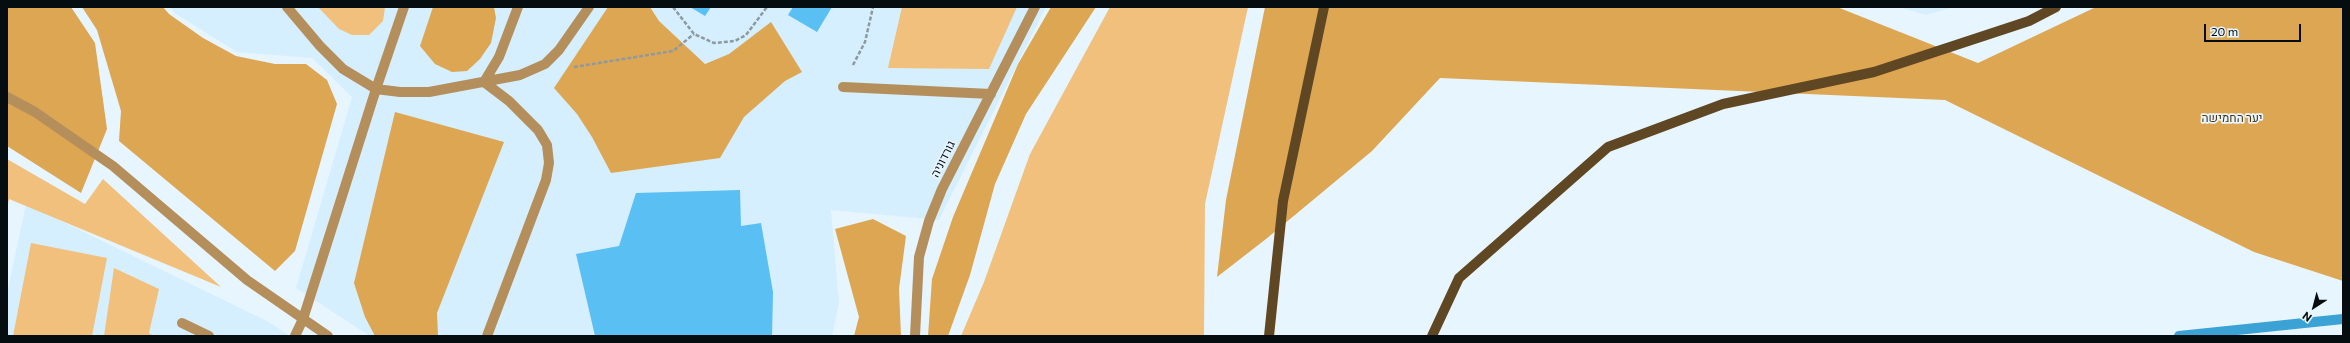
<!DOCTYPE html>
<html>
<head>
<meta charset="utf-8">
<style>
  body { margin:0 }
  #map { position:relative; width:2350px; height:343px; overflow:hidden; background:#e7f5fe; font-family:Commissioner,sans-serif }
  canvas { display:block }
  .frame { position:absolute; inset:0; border:8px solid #050d11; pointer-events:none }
  .north { position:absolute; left:2294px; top:287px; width:40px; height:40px; -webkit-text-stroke:3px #e7f5fe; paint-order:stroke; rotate:216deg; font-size:11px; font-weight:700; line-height:16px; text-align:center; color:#050d11 }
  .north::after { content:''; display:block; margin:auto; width:14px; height:18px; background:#050d11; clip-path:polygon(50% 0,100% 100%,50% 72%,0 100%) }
  .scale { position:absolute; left:2204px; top:24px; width:97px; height:18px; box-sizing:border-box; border:2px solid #050d11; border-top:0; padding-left:5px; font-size:12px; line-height:14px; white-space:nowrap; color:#050d11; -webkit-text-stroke:3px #e7f5fe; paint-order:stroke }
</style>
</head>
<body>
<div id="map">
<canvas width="2350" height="343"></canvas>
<div class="frame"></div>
<div class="north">N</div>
<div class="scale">20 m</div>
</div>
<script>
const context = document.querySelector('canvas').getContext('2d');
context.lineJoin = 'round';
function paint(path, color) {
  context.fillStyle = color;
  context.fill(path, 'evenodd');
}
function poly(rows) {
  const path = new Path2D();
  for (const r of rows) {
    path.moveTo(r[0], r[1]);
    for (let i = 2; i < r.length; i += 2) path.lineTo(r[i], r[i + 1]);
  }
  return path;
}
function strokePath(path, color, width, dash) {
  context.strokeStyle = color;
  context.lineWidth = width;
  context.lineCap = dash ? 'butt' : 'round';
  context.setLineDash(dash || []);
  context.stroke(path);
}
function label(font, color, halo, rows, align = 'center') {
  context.font = font + ' Commissioner,Heebo,sans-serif';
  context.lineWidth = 3.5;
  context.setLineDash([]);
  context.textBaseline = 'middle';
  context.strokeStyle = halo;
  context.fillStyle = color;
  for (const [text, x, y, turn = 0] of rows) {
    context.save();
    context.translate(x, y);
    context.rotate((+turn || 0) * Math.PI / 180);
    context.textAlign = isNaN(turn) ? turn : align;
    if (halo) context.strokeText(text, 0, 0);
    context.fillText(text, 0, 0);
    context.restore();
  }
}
paint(poly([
  [170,7,1046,7,939,220,831,210,839,303,832,336,370,336,296,288,352,97,312,58,237,52,176,14],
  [1899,7,1954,7,1926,15],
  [26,204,267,321,290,336,7,336,7,294]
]), '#d5effe');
paint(poly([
  [318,7,385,7,383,21,369,35,352,35,339,29],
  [902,7,1017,7,989,69,888,68],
  [1110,7,1248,7,1205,204,1204,336,961,336,984,282,1030,154],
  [7,159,85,204,103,179,221,287,9,199,7,208],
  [31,243,107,258,92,336,13,336],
  [114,268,159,289,149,333,153,336,104,336]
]), '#f0c07c');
paint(poly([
  [7,7,71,7,95,43,107,129,81,193,7,146],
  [82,7,163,7,169,14,203,38,236,56,275,64,306,64,327,80,337,104,295,251,275,271,119,141,121,111,97,30],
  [433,7,494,7,496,18,491,43,480,59,467,71,452,72,435,64,420,46],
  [608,7,650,7,659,21,705,64,729,54,771,22,802,72,785,81,744,117,720,158,611,173,592,137,577,114,554,88],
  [1051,7,1096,7,1026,114,995,184,970,275,948,336,928,336,932,279,953,217,1018,64],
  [1265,7,1837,7,1978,63,2096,7,2343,7,2343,281,2254,252,1945,100,1440,78,1372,151,1266,239,1217,277,1226,200],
  [395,112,504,142,437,313,438,336,375,336,365,317,354,283],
  [873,219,906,236,899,289,901,336,854,336,859,317,835,229]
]), '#dda652');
strokePath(poly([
  [2179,336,2343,319]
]), '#3aa2d5', 10);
paint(poly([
  [690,7,711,7,705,16],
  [793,7,832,7,817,32,788,15],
  [740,190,741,226,761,223,773,292,772,336,595,336,576,254,619,246,636,193]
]), '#5abff3');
strokePath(poly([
  [673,7,694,34,714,43,735,41,746,35,767,7],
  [853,65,865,42,873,7],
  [574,67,673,51,694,34]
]), '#8e99a0', 2.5, [4, 2]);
strokePath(poly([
  [287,7,320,46,343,69,376,89,400,92,429,92,520,75,545,64,559,50,589,7],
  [843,87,991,94],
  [7,97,35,112,113,166,247,280,328,336],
  [182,323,209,336],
  [295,336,303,319,376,89,404,7],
  [487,336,546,180,549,163,547,145,538,130,509,101,484,82,499,57,518,7],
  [915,336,919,257,929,221,942,189,1035,7]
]), '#b48f5c', 10);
strokePath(poly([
  [1269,336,1283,201,1324,7],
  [1432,336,1459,278,1608,147,1723,104,1874,72,2029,21,2056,7]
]), '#604723', 10);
label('12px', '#4b3410', '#e7f5fe', [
  ["יער החמישה",2232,118]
]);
label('12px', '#050d11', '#e7f5fe', [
  ["גורדוניה",943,159,-63]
]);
</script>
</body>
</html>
